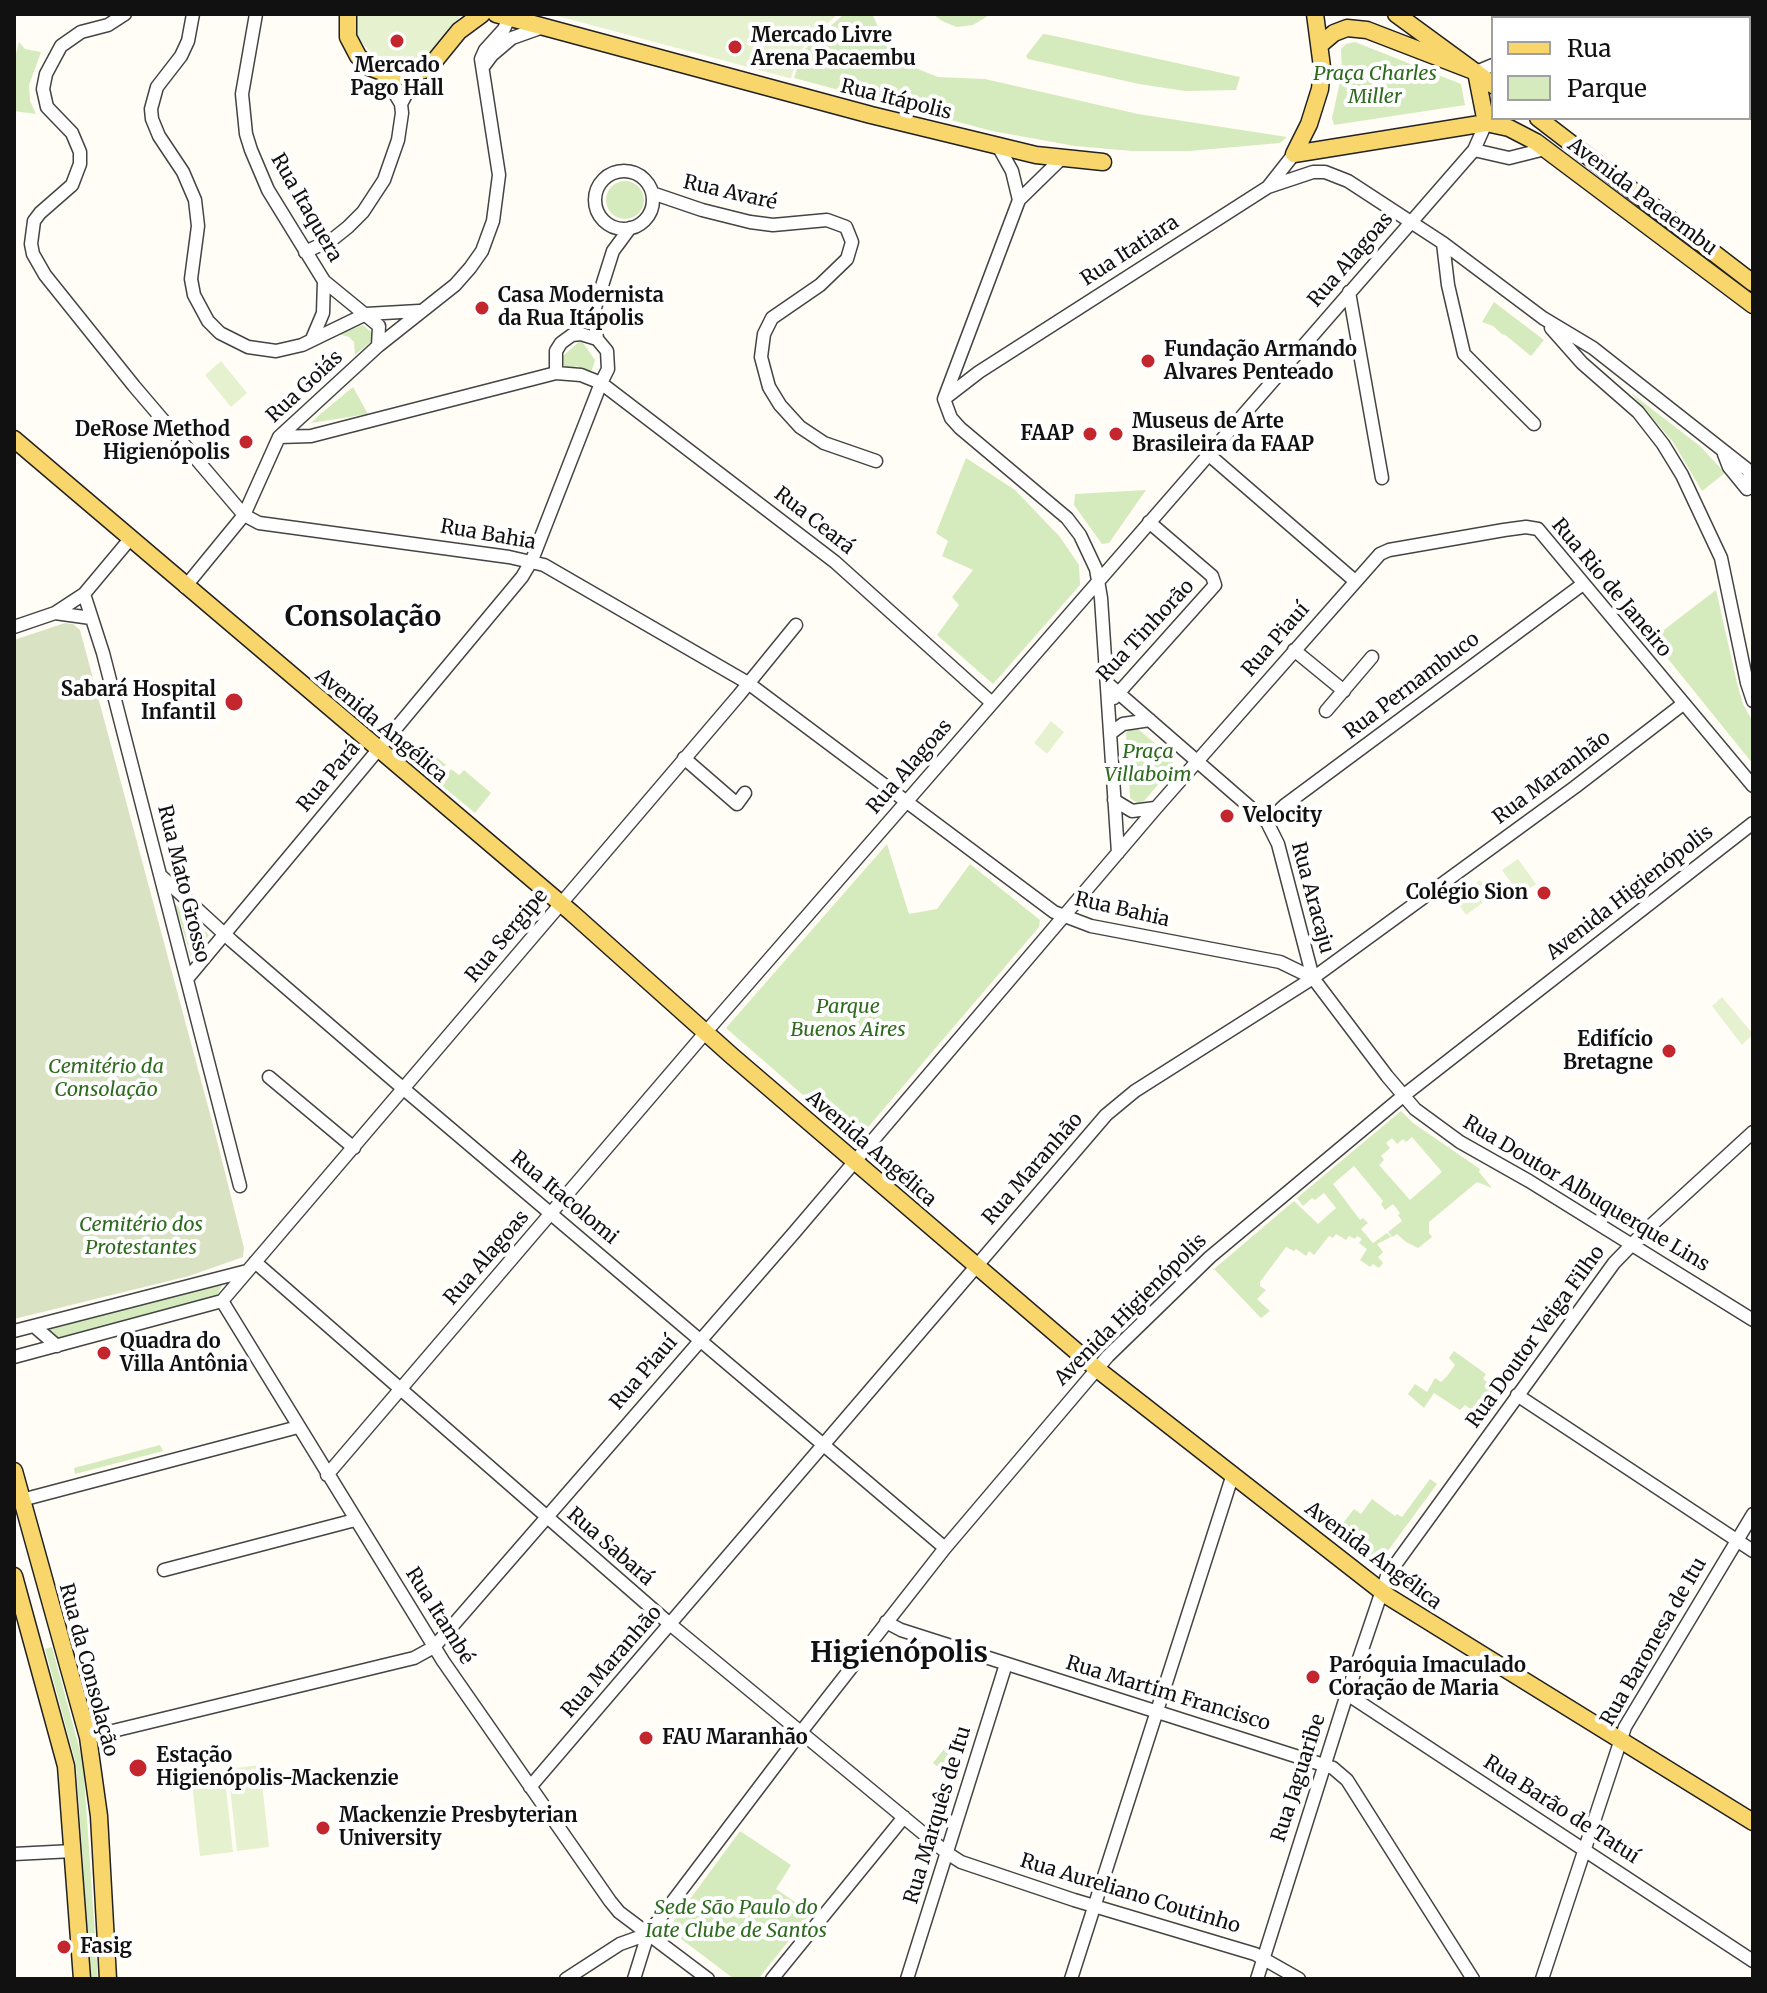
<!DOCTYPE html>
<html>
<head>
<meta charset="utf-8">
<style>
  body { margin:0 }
  #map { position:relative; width:1767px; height:1993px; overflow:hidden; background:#fffdf5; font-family:Merriweather,serif }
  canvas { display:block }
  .frame { position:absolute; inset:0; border:16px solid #111; pointer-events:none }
  .legend { position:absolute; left:1491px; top:16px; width:260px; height:104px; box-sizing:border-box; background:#fff; border:2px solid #a0a0a0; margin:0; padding:10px 14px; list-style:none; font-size:24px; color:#111 }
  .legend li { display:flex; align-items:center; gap:16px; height:40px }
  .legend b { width:40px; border:2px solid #a0a0a0 }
</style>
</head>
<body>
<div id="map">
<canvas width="1767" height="1993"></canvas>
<div class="frame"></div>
<ul class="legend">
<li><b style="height:10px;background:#f9d66b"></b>Rua</li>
<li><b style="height:22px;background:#d5ebbd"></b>Parque</li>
</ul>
</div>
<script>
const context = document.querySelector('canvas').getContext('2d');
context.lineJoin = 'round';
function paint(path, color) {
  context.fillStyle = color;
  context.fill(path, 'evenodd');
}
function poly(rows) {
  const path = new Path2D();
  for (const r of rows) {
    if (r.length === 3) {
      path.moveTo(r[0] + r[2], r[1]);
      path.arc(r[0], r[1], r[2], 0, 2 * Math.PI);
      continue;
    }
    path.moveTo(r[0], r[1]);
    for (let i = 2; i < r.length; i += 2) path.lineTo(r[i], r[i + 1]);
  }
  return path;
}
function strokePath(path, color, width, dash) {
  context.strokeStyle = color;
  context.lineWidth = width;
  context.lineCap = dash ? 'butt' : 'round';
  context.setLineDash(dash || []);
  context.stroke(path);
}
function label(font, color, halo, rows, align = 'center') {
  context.font = font + ' Merriweather,serif';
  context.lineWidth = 8;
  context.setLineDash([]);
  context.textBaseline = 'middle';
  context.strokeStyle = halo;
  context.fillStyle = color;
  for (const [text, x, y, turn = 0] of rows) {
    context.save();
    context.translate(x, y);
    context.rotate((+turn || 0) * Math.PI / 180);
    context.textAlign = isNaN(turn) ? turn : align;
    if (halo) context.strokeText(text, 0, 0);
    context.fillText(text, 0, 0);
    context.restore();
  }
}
paint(poly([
  [844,14,872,14,883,37,900,57,918,69,938,77,985,79,1138,114,1287,137,1280,143,1189,151,1132,151,1075,146,992,131,794,78,803,51],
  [933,14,991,14,973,25,957,27,942,21],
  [1043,34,1050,35,1240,77,1236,90,1185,91,1139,84,1028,59,1026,56],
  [19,42,25,49,41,52,29,85,30,101,36,114,14,111,14,62],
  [1355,42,1461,84,1465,105,1334,125,1332,118,1342,73,1341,49,1346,44],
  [625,200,19],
  [1494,302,1544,340,1531,356,1504,334,1503,335,1493,326,1482,322],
  [363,325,371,332,372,341,355,355,354,342,349,337,339,334],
  [581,340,595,360,592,370,586,373,577,366,564,370,563,356],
  [353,387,368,414,311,423,318,416],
  [1631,393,1700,446,1725,473,1702,491,1673,442],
  [966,458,1015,490,1060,537,1079,565,1080,585,993,684,937,635,959,605,952,597,973,570,942,556,948,541,936,533],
  [1146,490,1109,543,1102,544,1074,505,1075,494],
  [1716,590,1737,683,1743,704,1753,722,1753,764,1652,639],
  [1131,727,1138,729,1171,757,1173,762,1168,773,1144,801,1138,804,1130,798,1126,733],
  [434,755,446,765,438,772,444,778,451,769,459,775,464,770,491,793,475,813,422,769],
  [887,844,909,914,937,909,970,864,1040,920,1039,927,863,1133,850,1136,726,1028],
  [175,904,209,935,191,957],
  [1401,1111,1413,1123,1480,1169,1479,1172,1492,1188,1477,1182,1429,1222,1429,1233,1432,1237,1418,1248,1406,1242,1397,1234,1392,1237,1388,1232,1402,1221,1398,1215,1400,1213,1393,1204,1385,1210,1381,1204,1383,1201,1354,1166,1333,1184,1360,1220,1363,1218,1368,1223,1361,1229,1373,1243,1387,1233,1391,1237,1377,1244,1383,1252,1378,1257,1383,1263,1379,1268,1373,1264,1370,1267,1360,1260,1367,1249,1359,1243,1362,1239,1357,1236,1355,1239,1349,1236,1346,1240,1336,1234,1333,1238,1329,1236,1314,1255,1309,1251,1306,1256,1296,1249,1294,1251,1286,1247,1260,1282,1260,1286,1266,1290,1257,1299,1270,1311,1261,1318,1214,1269,1294,1201,1318,1224,1336,1208,1324,1193,1315,1200,1312,1198,1303,1206,1297,1198],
  [1412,1137,1442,1172,1410,1200,1379,1165,1384,1160,1381,1156,1390,1148,1386,1143,1392,1138,1397,1144,1403,1139,1406,1142],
  [224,1281,215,1300,55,1341,38,1327],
  [1454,1351,1486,1374,1483,1379,1504,1394,1485,1420,1465,1405,1460,1410,1434,1393,1424,1408,1408,1394,1415,1384,1427,1392,1435,1378,1441,1382,1448,1375,1455,1365,1449,1358],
  [160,1445,163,1451,75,1474,74,1468],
  [1430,1479,1437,1484,1379,1563,1372,1565,1333,1536,1354,1509,1361,1514,1372,1499,1395,1516,1397,1514,1402,1517],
  [52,1647,83,1762,98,1979,91,1979,76,1764,45,1649],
  [955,1735,964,1740,952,1778,933,1763],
  [740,1831,791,1865,776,1889,811,1913,758,1979,734,1979,668,1929]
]), '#d5ebbd');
paint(poly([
  [65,623,73,624,80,630,213,1125,244,1248,243,1257,189,1276,14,1319,14,640]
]), '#d9e3c4');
paint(poly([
  [355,14,462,14,431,52,414,65,386,63,374,56,355,35],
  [550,14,838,14,810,39,799,53,791,78,789,78],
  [221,361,247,393,231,407,205,375],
  [1051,721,1064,732,1047,754,1034,743],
  [1518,859,1536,884,1520,895,1502,870],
  [1480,880,1492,896,1466,915,1455,899],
  [1722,997,1753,1034,1742,1045,1712,1006],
  [260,1765,269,1847,237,1851,228,1769],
  [224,1770,233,1852,200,1856,191,1774]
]), '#e6f2cf');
const minor = poly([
  [125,14,108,25,81,32,61,46,46,74,43,89,47,107,72,133,80,152,80,164,72,185,40,213,34,221,31,244,33,254,45,275,134,386,244,515,259,523,509,557,544,565,748,683,1054,912,1091,926,1280,962,1313,978],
  [193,14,188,41,181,56,157,87,151,109,152,119,159,136,183,172,195,200,198,226,191,279,194,295,208,321,220,333,248,347,276,351,302,345,366,314,419,311],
  [256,14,242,94,246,134,251,150,268,190,324,281,379,326,378,346],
  [1578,18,1581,14],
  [1662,18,1663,14],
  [1684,18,1685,14],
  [1722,18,1725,14],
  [483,67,492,55,512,38,543,27],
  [1476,72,1493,65],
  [401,104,417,74],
  [998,146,1012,171,1019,200],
  [1474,150,1509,158,1545,149],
  [1062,158,1019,200,944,399,951,418,960,428,1067,518,1080,535,1096,569,1101,598,1118,853],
  [624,200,29],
  [1268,187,1313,172,1325,172,1348,181,1443,243,1543,318,1593,348,1753,474],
  [652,193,702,210,750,222,773,225,827,220,846,227,852,242,847,259,820,285,772,318,764,334,761,357,769,387,780,405,800,427,824,443,876,461],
  [1443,243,1448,285,1464,354,1534,424],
  [305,252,333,239,348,227,363,212,384,180,398,140,402,113,401,104,383,74],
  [1349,292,1382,478],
  [1551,328,1582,363,1638,412,1663,444,1682,475,1721,558,1747,683,1753,701],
  [312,339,323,313,324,281],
  [597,339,594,311,613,251,630,228],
  [944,399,979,372,1268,187,1294,154],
  [279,437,311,436,556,373,581,375,601,383,608,369,607,351,597,339,581,334,572,335,561,343,556,351,556,373],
  [1208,454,1355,581],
  [1724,454,1729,467,1747,489,1746,480,1753,476],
  [185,587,244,515,279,437,378,346,455,285,470,268,482,251,493,221,499,175,481,59,485,50,504,29,509,18],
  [84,594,103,653,240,1186],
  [91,618,55,613,84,594,130,539],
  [14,627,55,613],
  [1294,650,1344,691],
  [1107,683,1267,822,1278,844,1313,978,1387,1076,1415,1109,1460,1142,1529,1181,1753,1320],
  [1114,698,1215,585,1212,576,1149,522],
  [1326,711,1372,657],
  [1111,733,1123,724,1150,720],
  [684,758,737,804,745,793],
  [1114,800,1132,811,1155,808],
  [1267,822,1285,805,1583,584],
  [160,875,232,941,392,1079,945,1548],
  [187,979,522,577,532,560,601,383,835,562,992,703],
  [269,1077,354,1148],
  [255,1262,671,1625,947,1853,961,1862,1074,1900,1255,1954,1299,1979],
  [222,1301,443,1661,610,1901,619,1912,708,1979],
  [34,1326,57,1346],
  [14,1331,247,1271],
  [14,1357,222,1301,739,695,796,625],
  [1517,1395,1753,1551],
  [327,1475,705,1033,1474,150,1486,123],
  [14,1502,298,1427],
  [164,1570,355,1520],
  [886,1622,901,1630,1333,1768,1347,1780,1473,1979],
  [1347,1694,1753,1961],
  [88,1737,414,1658,434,1647,793,1234,1156,808,1380,554,1389,550,1504,530,1526,527,1538,529,1753,786],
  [530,1787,1106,1115,1135,1091,1313,978,1575,787,1683,704],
  [14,1854,73,1851],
  [566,1979,620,1944,648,1934],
  [634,1979,648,1934,801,1732,945,1548,1108,1356,1210,1257,1403,1096,1753,823],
  [772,1979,904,1817],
  [907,1979,1006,1664],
  [1071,1979,1233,1474],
  [1257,1979,1347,1694,1387,1576,1614,1263,1646,1230,1753,1132],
  [1542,1979,1625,1727,1753,1514]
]);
const major = poly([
  [348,14,348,37,358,56,369,67,396,77,428,69,459,31,482,14],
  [496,14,871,115,1036,155,1103,162],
  [1396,14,1493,85],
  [1321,44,1334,33,1347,28,1367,30,1476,72],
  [1476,72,1486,123],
  [1538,118,1753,283],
  [1294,154,1486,123,1509,128,1536,142,1753,305],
  [1294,154,1309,124,1320,89,1322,67,1315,14],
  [14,439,572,913,732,1056,1097,1369,1389,1597,1753,1822],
  [14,1471,88,1737,99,1816,108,1979],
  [14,1576,66,1766,82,1979]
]);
strokePath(minor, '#444', 15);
strokePath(major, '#222', 19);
strokePath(minor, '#fff', 12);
strokePath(major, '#f9d66b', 16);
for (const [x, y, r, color] of [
  [397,41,8,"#c4262e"],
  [735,47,8,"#c4262e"],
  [482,308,8,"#c4262e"],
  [1148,361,8,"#c4262e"],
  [1090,434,8,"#c4262e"],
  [1116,434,8,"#c4262e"],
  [246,442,8,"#c4262e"],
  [234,702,10,"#c4262e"],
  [1227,816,8,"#c4262e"],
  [1544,893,8,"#c4262e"],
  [1669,1051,8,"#c4262e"],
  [104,1353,8,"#c4262e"],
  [1313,1677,8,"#c4262e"],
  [646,1738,8,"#c4262e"],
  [138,1768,10,"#c4262e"],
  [323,1828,8,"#c4262e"],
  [64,1947,8,"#c4262e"]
]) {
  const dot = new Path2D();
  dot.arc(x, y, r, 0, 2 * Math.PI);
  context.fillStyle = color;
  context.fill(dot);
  strokePath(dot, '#fff', 3);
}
label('bold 20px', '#111', '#fff', [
  ["Mercado Livre",751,36],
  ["Arena Pacaembu",751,59],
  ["Mercado",397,66,"center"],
  ["Pago Hall",397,89,"center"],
  ["Casa Modernista",498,296],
  ["da Rua Itápolis",498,319],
  ["Fundação Armando",1164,350],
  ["Alvares Penteado",1164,373],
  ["Museus de Arte",1132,422],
  ["Brasileira da FAAP",1132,445],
  ["DeRose Method",230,430,"right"],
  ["Higienópolis",230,453,"right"],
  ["FAAP",1074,434,"right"],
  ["Sabará Hospital",216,690,"right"],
  ["Infantil",216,713,"right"],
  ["Velocity",1243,816],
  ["Colégio Sion",1528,893,"right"],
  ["Edifício",1653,1040,"right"],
  ["Bretagne",1653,1063,"right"],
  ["Quadra do",120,1342],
  ["Villa Antônia",120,1365],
  ["Paróquia Imaculado",1329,1666],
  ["Coração de Maria",1329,1689],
  ["FAU Maranhão",662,1738],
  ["Estação",156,1756],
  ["Higienópolis-Mackenzie",156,1779],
  ["Mackenzie Presbyterian",339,1816],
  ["University",339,1839],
  ["Fasig",80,1947]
], 'left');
label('italic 20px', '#2f6b1f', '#fff', [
  ["Praça Charles",1375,74],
  ["Miller",1375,97],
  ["Praça",1148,752],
  ["Villaboim",1148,775],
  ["Parque",848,1007],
  ["Buenos Aires",848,1030],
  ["Cemitério da",106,1067],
  ["Consolação",106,1090],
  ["Cemitério dos",141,1225],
  ["Protestantes",141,1248],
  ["Sede São Paulo do",736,1908],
  ["Iate Clube de Santos",736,1931]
]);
label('20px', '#111', '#fff', [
  ["Rua Itápolis",896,100,14],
  ["Rua Avaré",730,193,13],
  ["Avenida Pacaembu",1642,197,37],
  ["Rua Itaquera",306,208,60],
  ["Rua Itatiara",1130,251,-33],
  ["Rua Alagoas",1351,260,-49],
  ["Rua Goiás",305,387,-43],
  ["Rua Ceará",814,521,38],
  ["Rua Bahia",488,535,10],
  ["Rua Rio de Janeiro",1611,588,50],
  ["Rua Tinhorão",1146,631,-47],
  ["Rua Piauí",1276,640,-49],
  ["Rua Pernambuco",1412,686,-37],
  ["Avenida Angélica",381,726,40],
  ["Rua Alagoas",910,767,-49],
  ["Rua Pará",329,777,-50],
  ["Rua Maranhão",1552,778,-37],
  ["Rua Mato Grosso",183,884,76],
  ["Avenida Higienópolis",1630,893,-38],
  ["Rua Aracaju",1312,898,75],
  ["Rua Bahia",1122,910,13],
  ["Rua Sergipe",507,936,-50],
  ["Avenida Angélica",871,1149,41],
  ["Rua Maranhão",1033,1169,-49],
  ["Rua Doutor Albuquerque Lins",1586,1194,31],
  ["Rua Itacolomi",564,1198,40],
  ["Rua Alagoas",487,1258,-49],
  ["Avenida Higienópolis",1131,1310,-45],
  ["Rua Doutor Veiga Filho",1536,1337,-54],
  ["Rua Piauí",644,1373,-49],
  ["Rua Sabará",610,1547,41],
  ["Avenida Angélica",1373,1556,37],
  ["Rua Itambé",439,1616,58],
  ["Rua Baronesa de Itu",1654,1642,-60],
  ["Rua Maranhão",612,1662,-49],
  ["Rua da Consolação",88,1670,75],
  ["Rua Martim Francisco",1168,1694,17],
  ["Rua Jaguaribe",1299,1778,-72],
  ["Rua Barão de Tatuí",1561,1810,33],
  ["Rua Marquês de Itu",938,1815,-73],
  ["Rua Aureliano Coutinho",1130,1894,17]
]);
label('bold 28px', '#111', '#fff', [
  ["Consolação",363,618],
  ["Higienópolis",899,1654]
]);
</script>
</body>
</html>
